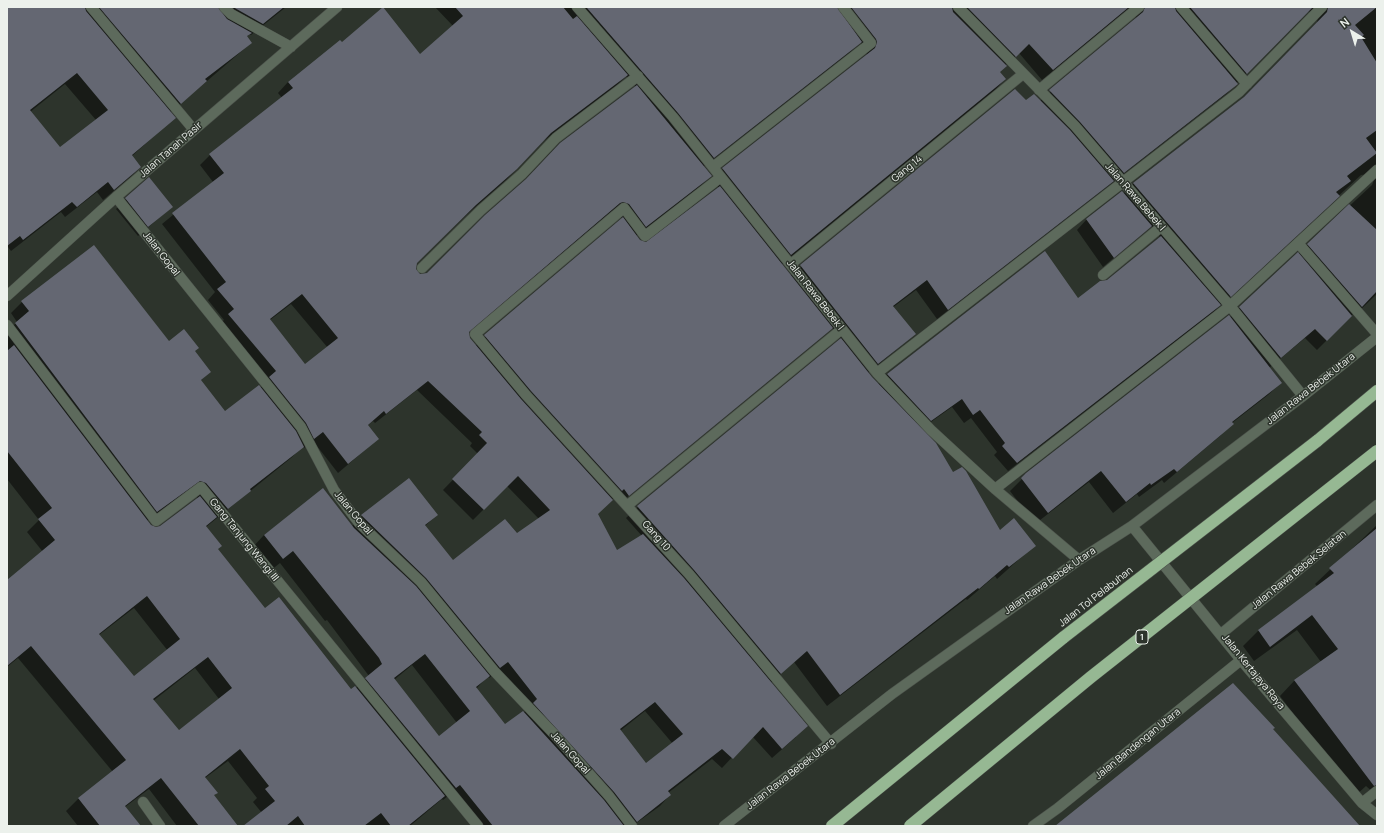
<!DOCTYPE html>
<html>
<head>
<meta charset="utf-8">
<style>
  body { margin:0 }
  #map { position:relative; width:1384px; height:833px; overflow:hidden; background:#2d342c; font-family:Manrope,sans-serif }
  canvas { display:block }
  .frame { position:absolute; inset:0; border:8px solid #ecf1ec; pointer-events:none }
  .north { position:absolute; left:1332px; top:12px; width:40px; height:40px; -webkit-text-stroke:3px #2d342c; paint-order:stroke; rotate:322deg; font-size:11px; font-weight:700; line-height:16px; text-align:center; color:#ecf1ec }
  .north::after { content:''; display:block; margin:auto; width:14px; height:18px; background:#ecf1ec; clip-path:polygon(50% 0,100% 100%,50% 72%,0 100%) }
</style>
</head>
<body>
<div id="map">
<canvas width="1384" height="833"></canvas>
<div class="frame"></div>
<div class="north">N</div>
</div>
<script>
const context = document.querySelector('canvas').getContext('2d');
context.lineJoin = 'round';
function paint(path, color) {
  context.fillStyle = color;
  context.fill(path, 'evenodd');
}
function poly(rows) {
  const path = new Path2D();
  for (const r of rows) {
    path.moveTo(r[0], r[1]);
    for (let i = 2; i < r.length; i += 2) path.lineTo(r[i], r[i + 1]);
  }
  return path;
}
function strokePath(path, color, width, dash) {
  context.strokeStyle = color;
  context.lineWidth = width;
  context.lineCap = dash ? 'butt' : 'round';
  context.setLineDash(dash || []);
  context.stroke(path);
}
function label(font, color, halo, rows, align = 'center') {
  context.font = font + ' Manrope,sans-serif';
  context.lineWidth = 3;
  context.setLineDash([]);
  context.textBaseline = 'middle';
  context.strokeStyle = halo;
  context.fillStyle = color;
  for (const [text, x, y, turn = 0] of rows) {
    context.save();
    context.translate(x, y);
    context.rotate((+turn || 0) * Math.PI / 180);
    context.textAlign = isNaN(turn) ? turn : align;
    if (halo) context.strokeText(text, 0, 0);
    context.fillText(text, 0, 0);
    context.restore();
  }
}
paint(poly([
  [7,7,286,7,251,35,249,34,246,37,251,43,170,113,174,118,132,156,140,167,129,178,103,200,97,192,65,217,61,212,11,251,8,247,7,248],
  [65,84,96,120,59,149,30,112],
  [435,7,1377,7,1377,294,1359,311,1357,310,1317,350,1305,338,1269,368,1281,383,1268,395,1232,423,1220,436,1164,483,1162,480,1139,497,1137,494,1113,513,1089,482,1035,524,1010,491,1022,479,1230,317,1372,185,1374,180,1369,174,1361,175,1211,314,1008,471,994,455,997,452,971,418,964,423,952,407,921,429,953,473,999,531,1034,546,997,579,995,576,967,600,966,599,827,706,794,662,771,683,796,737,772,758,752,736,722,768,712,759,668,793,670,795,660,806,632,826,471,826,448,796,443,800,442,799,410,826,245,826,262,813,253,802,257,798,228,761,205,778,213,796,237,826,177,826,149,789,125,807,140,826,78,826,66,811,78,799,113,772,18,658,7,667,7,582,43,552,27,532,39,520,7,479,7,332,17,322,11,313,22,302,169,342,194,351,210,372,200,381,225,413,260,388,266,382,218,325,224,320,208,300,215,292,162,224,213,182,200,165,210,155,282,98,278,93,288,82,419,56,453,26],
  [1127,10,1133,13,1136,17,1134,21,1040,101,1026,102,1015,90,790,276,781,265,995,90,1005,79,998,72,1019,53,1042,80],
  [1313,11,1318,16,1317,23,1243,98,1133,184,1123,194,1087,219,1077,230,1103,267,1151,226,1160,237,1108,281,1078,300,1045,252,887,374,878,384,868,373,915,334,892,308,916,290,937,319,1226,94,1306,12],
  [860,42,866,50,867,56,723,169,712,179,719,188,646,243,639,241,636,236,700,186,710,176,703,167,850,52],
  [626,76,636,87,427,274,420,275,415,269,416,263,465,216,506,180,542,142,616,86],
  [612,211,619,214,622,219,475,346,469,339,468,333],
  [291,304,328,348,305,365,270,320],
  [832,328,841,340,638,507,626,518,642,536,616,551,597,514,614,498,619,504],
  [417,390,472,443,470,446,478,454,443,490,473,520,507,486,539,519,516,534,452,562,425,526,437,515,409,479,362,516,352,526,323,490,264,535,252,548,270,571,280,563,325,621,327,620,369,676,356,688,351,690,264,610,217,549,206,527,291,458,303,446,304,448,313,441,338,473,378,439,367,426,373,421,375,423],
  [188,492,195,494,198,499,160,527,156,529,150,526,147,521],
  [134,608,168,651,134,677,99,635],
  [412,665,457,723,439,737,394,680],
  [195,668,219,699,178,731,153,701],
  [497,672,527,710,505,726,476,689,488,676,489,678],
  [645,711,673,744,646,764,620,731],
  [126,199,172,207,138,236,116,209],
  [1377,525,1377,796,1366,786,1355,796,1280,696,1294,681,1321,662,1297,630,1254,661,1243,646,1258,631,1318,587,1315,584]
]), '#0007');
paint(poly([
  [7,7,85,7,86,11,176,118,132,155,141,167,114,190,108,182,77,207,72,202,23,240,20,236,7,246],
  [77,73,108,110,60,147,30,110],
  [99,7,218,7,227,19,252,33,247,36,252,43,205,79,207,81,181,104],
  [233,7,284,7,263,24],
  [383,7,420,54,463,16,455,7,563,7,573,19,577,16,628,75,551,133,517,169,476,205,417,263,416,269,420,274,427,273,485,215,526,179,560,143,637,85,712,176,646,227,629,204,623,202,620,203,469,332,470,338,521,399,613,500,598,514,617,550,643,534,684,578,808,726,782,749,763,727,733,759,722,749,668,791,671,795,637,822,614,792,533,703,537,699,508,662,500,668,426,578,361,515,409,478,438,515,425,525,453,560,505,519,517,533,550,510,518,476,484,510,452,479,487,443,479,435,482,432,428,381,386,414,384,411,368,425,379,439,348,464,323,432,314,439,306,423,269,377,276,371,228,314,234,309,217,289,226,282,172,213,224,173,209,154,293,88,288,82,340,40,342,42],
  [302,294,338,338,305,364,270,319],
  [655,702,683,734,646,763,620,729],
  [588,7,837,7,862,42,714,158,678,113,587,8],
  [851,7,952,7,953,12,1007,66,1000,72,1006,79,791,255,722,168,875,48,877,42,876,39],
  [967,7,1129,7,1053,70,1029,44,1016,57],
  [1145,7,1175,7,1176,11,1238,84,1124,173,1080,122,1049,90,1143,12],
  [1190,7,1313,7,1247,74],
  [1328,7,1377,7,1355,25,1364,35,1361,37,1377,63,1377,130,1366,138,1377,153,1347,176,1351,181,1336,192,1340,196,1231,297,1133,183,1244,97,1327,12],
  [1015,89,1026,100,1034,94,1070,130,1114,181,948,310,927,280,893,306,916,334,878,364,800,265],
  [149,177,173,207,148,227,125,198],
  [720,186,833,328,629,496,624,489,622,491,531,391,484,335,623,217,640,240,646,242],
  [1122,191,1152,226,1114,258,1086,219],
  [1349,204,1377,230,1377,291,1362,307,1307,244],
  [1161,236,1221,305,1017,463,1002,446,1005,443,980,410,973,415,962,399,931,421,887,374,1045,251,1078,298,1100,281,1107,280],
  [94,245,169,341,184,329,199,348,195,351,211,372,201,380,225,411,259,385,296,431,304,447,250,489,251,491,228,509,206,483,200,481,157,512,15,323,29,311,21,301],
  [1298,252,1352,316,1327,341,1315,329,1281,358,1239,307],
  [1229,315,1282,383,1232,422,1234,424,1177,472,1174,469,1151,485,1150,483,1126,502,1101,471,1048,513,1021,478,1026,473],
  [841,338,872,377,936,443,953,472,962,467,966,471,1000,530,1014,518,1036,546,1009,567,1007,565,979,589,978,588,840,695,807,651,781,674,694,570,637,506],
  [14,345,151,525,156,527,160,526,200,496,217,517,206,526,222,546,218,549,265,608,279,597,351,689,355,686,445,796,408,826,391,826,381,813,364,826,305,826,298,816,286,826,243,826,275,801,265,789,269,786,240,749,205,777,218,793,214,795,238,826,199,826,161,778,125,806,141,826,100,826,78,798,126,760,31,646,7,666,7,580,55,540,38,519,52,508,7,451,7,351],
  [147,596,180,639,134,676,99,634],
  [208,657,232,688,179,730,153,699],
  [323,488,354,528,416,586,490,676,476,687,505,724,523,711,604,800,624,826,493,826,460,785,456,788,365,678,382,664,379,658,293,551,283,559,264,535],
  [425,654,470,711,439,736,394,678],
  [1377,528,1377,785,1374,786,1294,680,1338,649,1312,615,1270,647,1258,630,1334,573,1329,568],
  [1233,683,1275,728,1273,729,1360,826,1055,826]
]), '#646772');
const minor = poly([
  [91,7,194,130],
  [224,7,231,14,291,47],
  [577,7,673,117,877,373,931,430,995,489,1079,560],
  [958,7,1075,126,1230,306,1303,396],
  [1181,7,1247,84],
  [1039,90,1139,7],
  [713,167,871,43,843,7],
  [721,177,645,236,624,208,475,334,526,395,689,574,831,744],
  [116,197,301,427,334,490,359,523,421,582,494,671,555,735,609,796,632,826],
  [1298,243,1377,334],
  [791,264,1023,74],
  [422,268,481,210,522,174,556,138,638,76],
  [1103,275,1161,227],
  [7,296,116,197,337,7],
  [7,325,156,521,201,487,478,826],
  [877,373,1239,92,1322,7],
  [995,489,1230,306,1377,170],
  [628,505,842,329],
  [1132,526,1241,660,1362,803,1377,815],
  [1221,634,1377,505],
  [143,802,160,826],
  [1362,803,1377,791],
  [724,826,892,694,1079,560,1132,526,1303,396,1377,337],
  [1033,826,1058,808,1241,660]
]);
const highway = poly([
  [1317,441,1377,391],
  [832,826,1064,637]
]);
strokePath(minor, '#4c524b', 11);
strokePath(highway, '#4c524b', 13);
strokePath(minor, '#5d6a5c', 10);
strokePath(highway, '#96b893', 12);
const highwayBridge = poly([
  [1064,637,1317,441],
  [910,826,1091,677,1377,451]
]);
strokePath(highwayBridge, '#4c524b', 13, []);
strokePath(highwayBridge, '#96b893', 12);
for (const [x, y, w] of [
  [1142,637,12]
]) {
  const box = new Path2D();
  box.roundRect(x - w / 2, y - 7, w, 14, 3);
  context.fillStyle = '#2d342c';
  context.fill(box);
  strokePath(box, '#ecf1ec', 1);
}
label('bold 9px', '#ecf1ec', null, [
  ["1",1142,637]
]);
label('10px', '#ecf1ec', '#2d342c', [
  ["Jalan Tanah Pasir",171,150,-41],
  ["Gang 14",907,169,-39],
  ["Jalan Rawa Bebek I",1135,197,49],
  ["Jalan Gopal",161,254,52],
  ["Jalan Rawa Bebek I",815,295,52],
  ["Jalan Rawa Bebek Utara",1311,389,-38],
  ["Jalan Gopal",353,513,50],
  ["Gang 10",656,536,48],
  ["Gang Tanjung Wangi III",244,540,51],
  ["Jalan Rawa Bebek Selatan",1299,570,-39],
  ["Jalan Rawa Bebek Utara",1050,581,-35],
  ["Jalan Tol Pelabuhan",1096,597,-38],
  ["Jalan Kertajaya Raya",1253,672,51],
  ["Jalan Bandengan Utara",1138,744,-39],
  ["Jalan Gopal",570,753,48],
  ["Jalan Rawa Bebek Utara",791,774,-38]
]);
</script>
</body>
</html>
